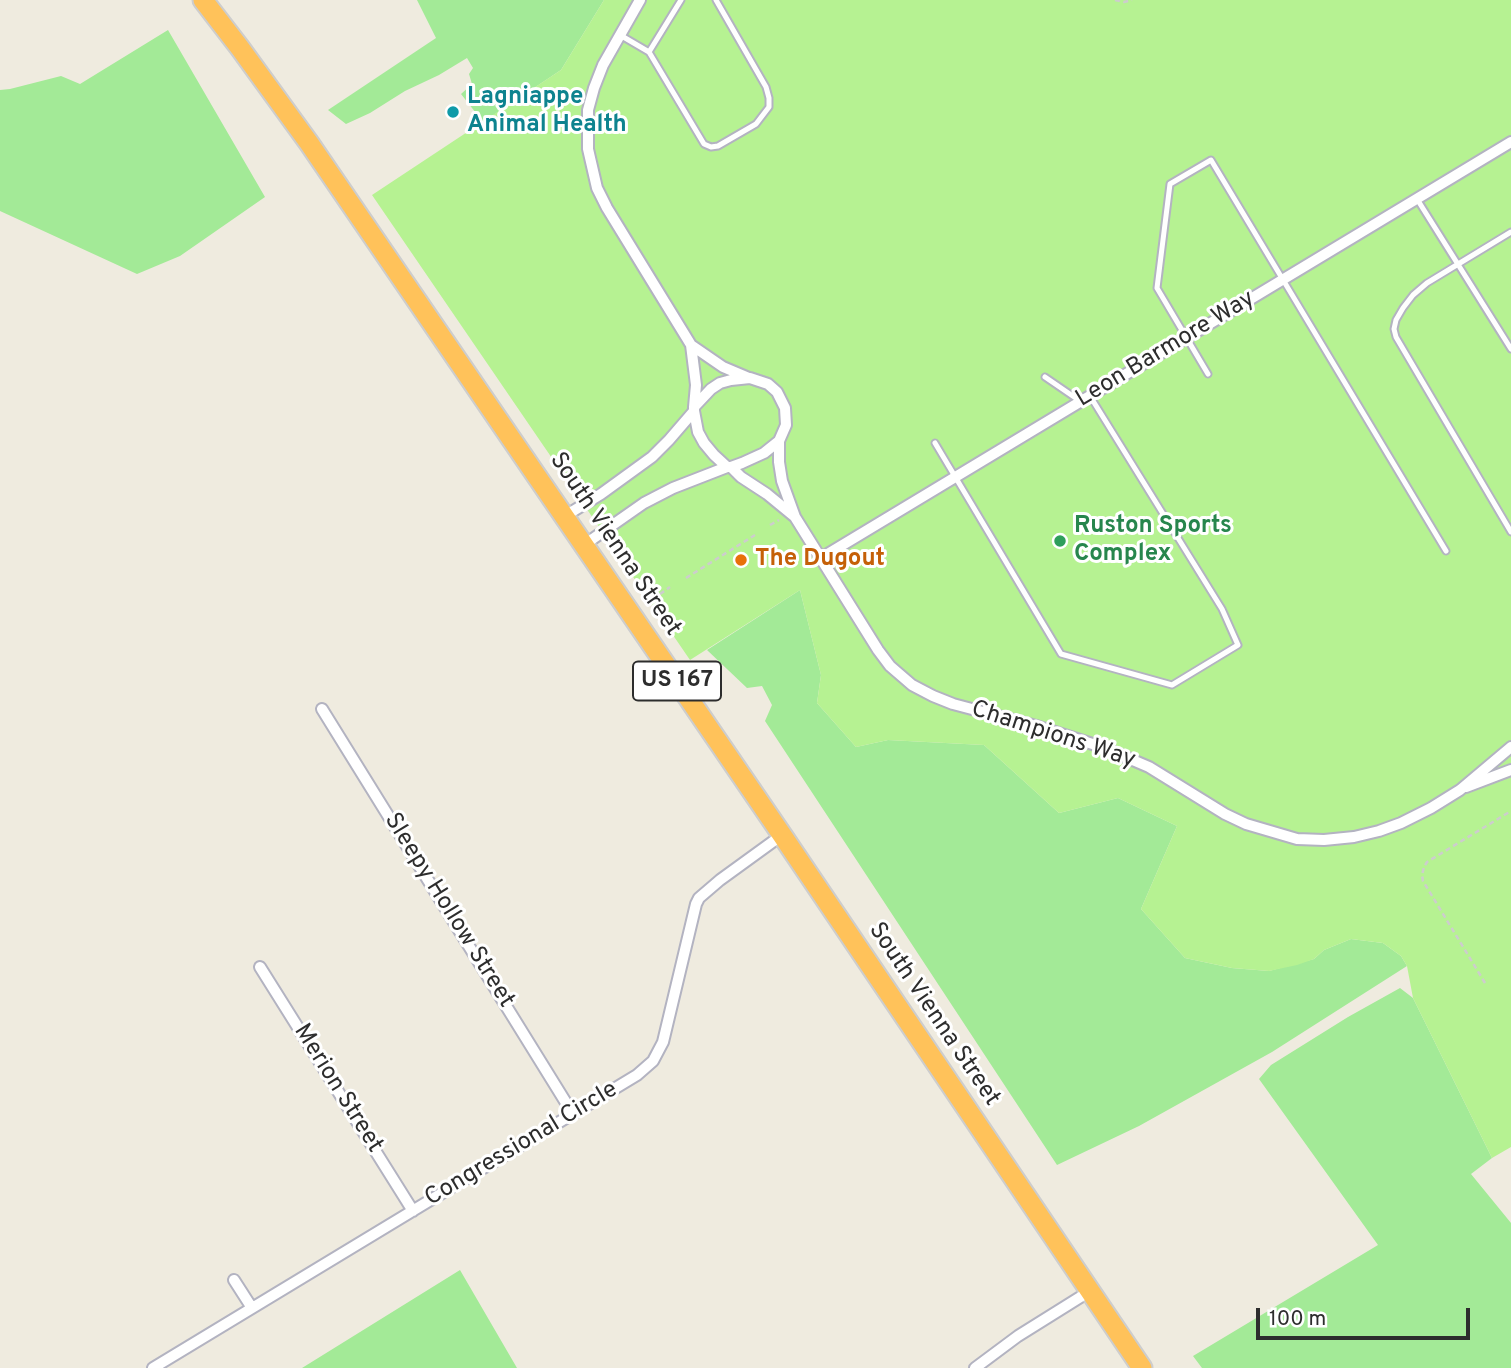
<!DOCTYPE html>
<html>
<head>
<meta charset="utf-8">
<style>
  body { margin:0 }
  #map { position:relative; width:1511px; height:1368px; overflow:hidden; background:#efebdf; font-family:Overpass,sans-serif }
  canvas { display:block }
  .scale { position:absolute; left:1256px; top:1308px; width:214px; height:32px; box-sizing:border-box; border:4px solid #2d2d2d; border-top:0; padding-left:9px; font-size:21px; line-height:24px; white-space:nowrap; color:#2d2d2d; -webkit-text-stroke:5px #fff; paint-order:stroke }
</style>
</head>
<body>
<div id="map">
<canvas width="1511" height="1368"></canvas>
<div class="scale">100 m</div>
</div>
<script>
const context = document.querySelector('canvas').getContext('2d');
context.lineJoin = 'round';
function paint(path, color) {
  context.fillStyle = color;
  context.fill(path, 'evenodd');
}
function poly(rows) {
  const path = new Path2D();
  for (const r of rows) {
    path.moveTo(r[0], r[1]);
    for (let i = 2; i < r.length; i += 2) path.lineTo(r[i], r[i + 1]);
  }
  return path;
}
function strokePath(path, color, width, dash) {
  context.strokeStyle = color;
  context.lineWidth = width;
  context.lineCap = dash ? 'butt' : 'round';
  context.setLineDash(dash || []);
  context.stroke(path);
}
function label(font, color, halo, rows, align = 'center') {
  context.font = font + ' Overpass,sans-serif';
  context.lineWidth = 6;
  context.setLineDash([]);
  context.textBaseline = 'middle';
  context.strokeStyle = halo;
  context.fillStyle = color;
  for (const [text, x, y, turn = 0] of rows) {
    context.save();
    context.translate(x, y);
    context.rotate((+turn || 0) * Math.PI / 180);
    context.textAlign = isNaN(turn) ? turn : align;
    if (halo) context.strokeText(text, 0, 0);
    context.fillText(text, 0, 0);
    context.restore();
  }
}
paint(poly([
  [417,0,604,0,561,70,483,122,461,94,472,84,469,74,473,68,467,58,439,75,405,91,370,113,346,124,328,110,436,38],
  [168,30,265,197,180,256,137,274,0,211,0,90,10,89,61,76,80,84],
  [800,590,821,675,817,703,856,747,888,740,984,745,1059,813,1118,798,1177,826,1141,909,1185,958,1232,968,1269,971,1314,959,1324,950,1351,939,1383,943,1401,956,1407,966,1272,1052,1139,1126,1057,1165,765,721,772,705,762,686,747,688,707,650],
  [1400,988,1413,998,1492,1158,1471,1174,1511,1223,1511,1368,1202,1368,1193,1356,1378,1245,1259,1079,1271,1065,1348,1017],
  [460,1270,517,1368,302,1368]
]), '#a3ea97');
paint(poly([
  [604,0,1511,0,1511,1147,1492,1158,1413,998,1407,966,1401,956,1383,943,1351,939,1324,950,1314,959,1297,965,1269,971,1232,968,1185,958,1141,909,1177,826,1118,798,1059,813,984,745,888,740,856,747,817,703,821,675,800,590,690,660,372,195,561,70]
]), '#b6f292');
const lane = poly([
  [620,35,649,52,704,144,711,147,718,146,756,124,769,107,769,98,766,87,716,0],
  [649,52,681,0],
  [1417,199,1511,349],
  [1511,232,1427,283,1413,295,1403,308,1396,320,1394,329,1396,337,1511,532],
  [1208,374,1157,288,1170,184,1211,160,1446,551],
  [1045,377,1080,401],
  [935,443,1061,654,1172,685,1238,645,1222,609,1090,396]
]);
const street = poly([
  [640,0,603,65,594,88,588,110,588,149,597,188,607,208,691,345,696,385,694,407],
  [691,345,723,367,749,378],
  [750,378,768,384,777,392,785,408,786,425,779,441,764,453,742,463,731,467,727,467,714,455,704,443,698,432,694,411,694,407,711,389,720,383,731,380,750,378],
  [779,441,779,462,782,481,795,517,878,650,890,666,912,685,933,696,953,704,1036,726,1102,747,1149,767,1225,814,1246,824,1297,839,1324,840,1354,837,1379,831,1401,823,1431,808,1460,790,1511,747],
  [731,467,741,477,767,494,795,517],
  [565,516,601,494,652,457,669,440,694,411],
  [584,545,644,503,673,488,727,467],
  [821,558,1511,142],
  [322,709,573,1114],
  [1466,787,1511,770],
  [260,967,413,1211],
  [234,1280,252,1308],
  [153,1368,637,1075,653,1061,663,1042,696,904,699,898,720,880,782,835],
  [975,1368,1018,1336,1090,1291]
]);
const highway = poly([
  [203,0,240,48,309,143,782,835,1142,1368]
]);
strokePath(lane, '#b3b3c1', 9);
strokePath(street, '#b3b3c1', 14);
strokePath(highway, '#cdcdcd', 23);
strokePath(poly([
  [1115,0,1124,2,1132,0],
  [770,525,779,520],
  [686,578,755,535],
  [660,594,670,587],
  [1485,983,1423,881,1422,875,1424,867,1427,862,1511,811]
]), '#cdcdcd', 2.5, [5, 3.5]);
strokePath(lane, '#fff', 5);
strokePath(street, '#fff', 10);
strokePath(highway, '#ffc25a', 19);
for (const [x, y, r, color] of [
  [453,112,7,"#0f9aa8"],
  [1060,541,7,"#2e9e5b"],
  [741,560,7,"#e8710a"]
]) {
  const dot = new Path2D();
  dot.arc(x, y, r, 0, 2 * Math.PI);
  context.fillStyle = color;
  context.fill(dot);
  strokePath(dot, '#fff', 2.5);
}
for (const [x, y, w] of [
  [677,681,88]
]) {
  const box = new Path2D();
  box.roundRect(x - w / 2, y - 19.5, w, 39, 5);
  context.fillStyle = '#fff';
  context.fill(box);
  strokePath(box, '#2d2d2d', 2);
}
label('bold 23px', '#2d2d2d', null, [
  ["US 167",677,681]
]);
label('bold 24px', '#0d838f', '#fff', [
  ["Lagniappe",467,98],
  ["Animal Health",467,126]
], 'left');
label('24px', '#2d2d2d', '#fff', [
  ["Leon Barmore Way",1166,350,-31],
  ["South Vienna Street",614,545,56],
  ["Champions Way",1053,736,18],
  ["Sleepy Hollow Street",448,911,58],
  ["South Vienna Street",933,1015,56],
  ["Merion Street",337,1089,58],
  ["Congressional Circle",522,1145,-31]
]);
label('bold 24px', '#27864d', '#fff', [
  ["Ruston Sports",1074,527],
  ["Complex",1074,555]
], 'left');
label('bold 24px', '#c56008', '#fff', [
  ["The Dugout",755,560]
], 'left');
</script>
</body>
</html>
